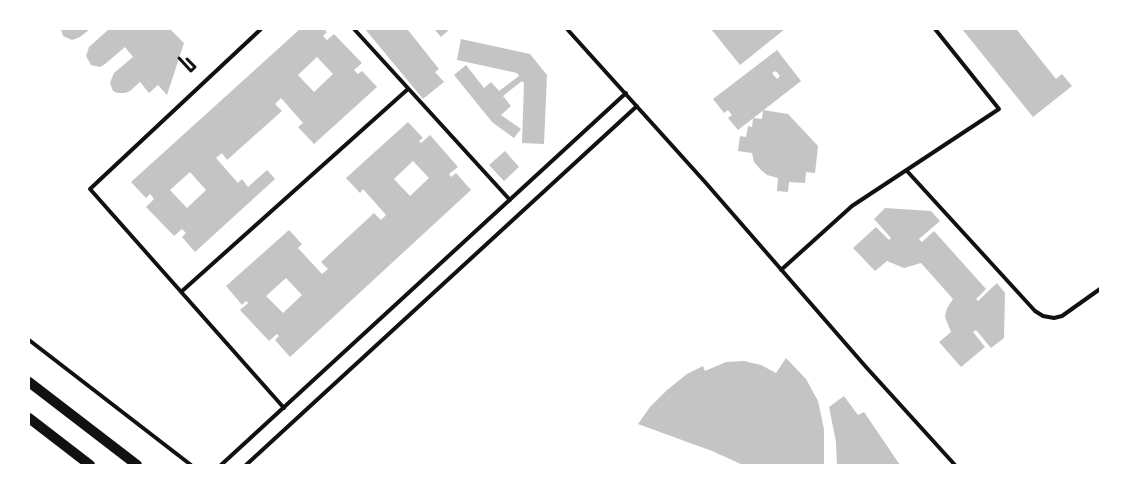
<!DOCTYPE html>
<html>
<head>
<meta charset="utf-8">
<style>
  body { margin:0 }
  #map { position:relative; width:1129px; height:494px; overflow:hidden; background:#fff; font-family:Barlow,sans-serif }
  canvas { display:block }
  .frame { position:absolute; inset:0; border:30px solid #fff; pointer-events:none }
</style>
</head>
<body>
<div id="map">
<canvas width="1129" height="494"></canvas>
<div class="frame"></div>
</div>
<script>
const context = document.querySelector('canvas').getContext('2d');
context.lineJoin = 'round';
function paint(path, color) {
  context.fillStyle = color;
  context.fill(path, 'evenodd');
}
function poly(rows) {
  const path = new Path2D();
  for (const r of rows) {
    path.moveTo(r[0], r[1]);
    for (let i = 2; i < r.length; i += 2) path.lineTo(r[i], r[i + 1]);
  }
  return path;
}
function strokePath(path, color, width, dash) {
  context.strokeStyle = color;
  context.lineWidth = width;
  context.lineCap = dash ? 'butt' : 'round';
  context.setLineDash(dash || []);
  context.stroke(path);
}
paint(poly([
  [61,29,90,29,80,37,72,40,63,36],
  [107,29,170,29,184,43,167,95,158,85,149,93,140,82,130,91,125,93,118,93,113,91,110,83,114,73,133,57,125,47,105,64,100,67,91,65,86,56,89,47,108,30],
  [300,29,324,29,327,32,323,36,327,40,334,34,362,63,354,70,358,74,362,71,377,87,314,144,298,127,303,123,281,98,275,104,282,111,227,160,222,153,216,158,238,183,242,179,248,187,267,170,275,179,195,252,182,237,186,233,182,229,174,236,146,207,154,199,150,194,146,198,131,182],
  [317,57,333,74,314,92,298,75],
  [190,172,206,190,187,208,170,190],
  [365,29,410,29,408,30,439,69,435,72,444,82,423,99],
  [434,29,450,29,441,37],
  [711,29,785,29,740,65],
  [962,29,1019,29,1017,30,1056,79,1062,74,1072,86,1033,117],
  [461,39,530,54,547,75,544,144,522,143,524,83,522,81,503,96,511,106,501,115,521,129,514,138,492,122,454,75,466,65,484,88,491,82,499,91,519,76,517,73,457,60],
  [777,50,801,81,738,130,728,118,732,115,728,110,724,113,713,99],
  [776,71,780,76,777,79,772,73],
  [763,110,788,114,818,146,815,173,806,172,805,183,789,182,788,192,777,191,778,178,767,175,760,169,754,162,752,153,738,151,740,136,746,137,748,126,752,127,753,118,762,119],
  [408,122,423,138,419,141,421,143,430,135,458,167,449,174,451,177,456,173,471,190,290,357,275,340,279,336,277,334,269,341,240,310,248,303,246,301,242,305,226,286,289,230,302,244,298,248,322,274,328,269,321,262,374,213,381,220,386,215,363,189,360,193,346,178],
  [413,161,429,178,410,196,394,179],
  [286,278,302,295,283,313,266,296],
  [505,151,519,167,504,181,489,165],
  [885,208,931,211,940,221,919,239,922,242,934,231,986,289,976,299,978,301,997,283,1005,293,1004,338,991,348,976,330,973,332,985,347,961,367,939,342,951,332,945,317,947,308,953,299,921,263,904,268,887,261,875,271,853,248,876,227,889,240,891,238,874,219],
  [786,358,806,379,818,401,824,429,824,465,743,465,712,451,638,424,650,407,667,390,687,374,703,366,705,371,726,362,744,361,761,365,776,373],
  [844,396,858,415,864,412,900,465,837,465,836,442,829,407]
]), '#c4c4c4');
strokePath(poly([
  [179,58,191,71,195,67,187,59]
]), '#111', 3);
strokePath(poly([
  [261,29,90,189,284,408],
  [354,29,510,200],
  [567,29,705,182,866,367,955,465],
  [907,171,1035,311,1043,316,1054,318,1062,316,1100,289],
  [781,270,852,206,999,109,935,29],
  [181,292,408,89],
  [29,340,191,465],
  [221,465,626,93],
  [246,465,637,106]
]), '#111', 4);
strokePath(poly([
  [29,382,137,465],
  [29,418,90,465]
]), '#111', 10);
</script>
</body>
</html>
